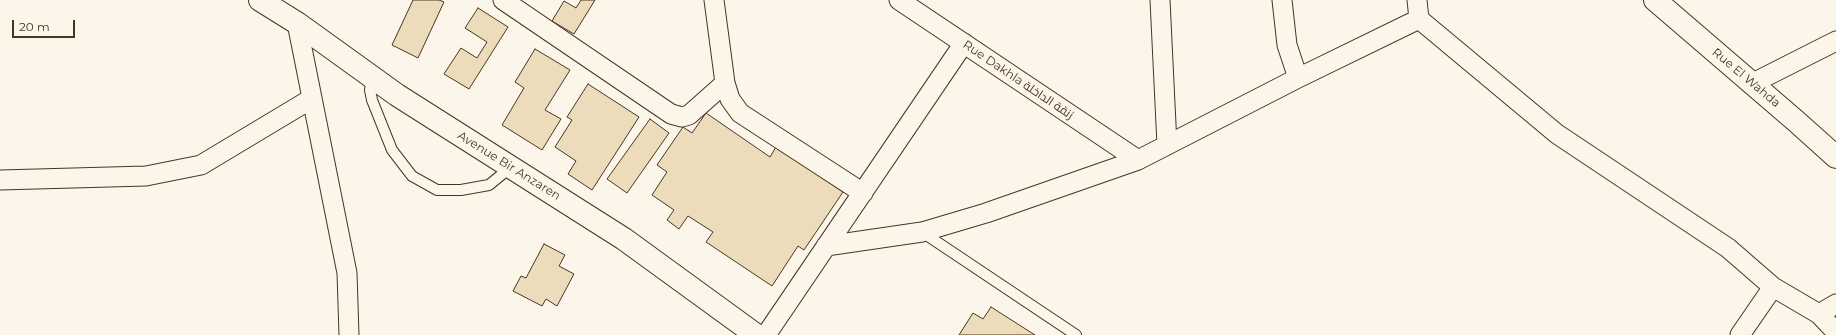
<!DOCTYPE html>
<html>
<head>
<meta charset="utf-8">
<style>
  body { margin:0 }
  #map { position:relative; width:1836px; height:335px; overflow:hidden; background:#fbf6e9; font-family:Montserrat,sans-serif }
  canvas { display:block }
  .scale { position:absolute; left:12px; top:20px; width:63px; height:18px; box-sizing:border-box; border:2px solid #4a3520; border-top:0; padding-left:5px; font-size:12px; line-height:14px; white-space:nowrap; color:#4a3520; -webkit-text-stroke:3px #fbf6e9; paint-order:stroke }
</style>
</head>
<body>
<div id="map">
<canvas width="1836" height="335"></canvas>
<div class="scale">20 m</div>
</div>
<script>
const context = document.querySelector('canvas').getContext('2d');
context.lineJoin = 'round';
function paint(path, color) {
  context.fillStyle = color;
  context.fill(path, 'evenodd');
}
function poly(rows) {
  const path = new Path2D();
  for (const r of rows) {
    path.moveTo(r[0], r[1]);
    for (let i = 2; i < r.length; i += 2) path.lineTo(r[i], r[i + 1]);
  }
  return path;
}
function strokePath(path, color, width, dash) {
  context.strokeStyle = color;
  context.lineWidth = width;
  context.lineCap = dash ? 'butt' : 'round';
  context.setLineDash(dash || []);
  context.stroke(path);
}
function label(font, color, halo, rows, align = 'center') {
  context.font = font + ' Montserrat,Cairo,sans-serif';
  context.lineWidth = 3;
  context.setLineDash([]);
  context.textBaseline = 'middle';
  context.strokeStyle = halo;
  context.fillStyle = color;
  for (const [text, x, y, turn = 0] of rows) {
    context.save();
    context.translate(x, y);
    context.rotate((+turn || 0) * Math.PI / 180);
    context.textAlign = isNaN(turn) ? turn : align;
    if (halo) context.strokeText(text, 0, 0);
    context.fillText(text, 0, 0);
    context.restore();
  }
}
const building = poly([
  [413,0,439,0,444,2,418,58,392,45,413,0],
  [581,0,595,0,574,34,552,21,564,1,576,8,581,0],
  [478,8,508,27,469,89,444,74,461,48,477,58,487,42,465,28,478,8],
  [535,49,570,70,545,110,561,119,542,150,502,125,524,88,515,82,535,49],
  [588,84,639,117,592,190,568,174,576,161,555,147,572,120,567,117,588,84],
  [706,113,770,157,776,147,843,192,804,250,798,246,772,286,706,242,713,232,688,216,679,229,667,220,674,210,652,195,667,172,657,165,683,127,692,133,706,113],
  [650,119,669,133,627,193,607,179,650,119],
  [544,244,565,255,559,266,574,274,557,306,546,299,542,306,513,291,521,276,526,278,544,244],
  [991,307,1035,335,959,335,973,313,983,319,991,307]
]);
paint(building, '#ecdcbc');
strokePath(building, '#4a3520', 1);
const service = poly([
  [372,77,370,90,372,100,392,150,412,176,437,190,461,190,489,185,511,167],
  [922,232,1076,335]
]);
const minor = poly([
  [503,0,671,114,682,117,689,115,725,83],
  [714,0,725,83,730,99,740,113,863,193],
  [899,0,1138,160],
  [1160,0,1167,145],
  [1282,0,1287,45,1298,78],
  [1417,0,1419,19,1557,134,1728,248,1773,287,1819,314,1836,332],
  [297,23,347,273,349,335],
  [1751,84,1836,41],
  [0,180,146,176,201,165,311,99],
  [826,246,922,232,986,213,1138,160,1298,78,1419,19],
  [1819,314,1836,304],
  [766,335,964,43],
  [1740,335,1773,287]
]);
const tertiary = poly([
  [1655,0,1797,122,1836,157]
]);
const primary = poly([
  [260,0,297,23,397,95,624,239,756,335]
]);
strokePath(service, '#4a3520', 12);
strokePath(minor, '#4a3520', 21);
strokePath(tertiary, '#4a3520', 24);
strokePath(primary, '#4a3520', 24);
strokePath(service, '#fbf6e9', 10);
strokePath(minor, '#fbf6e9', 19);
strokePath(tertiary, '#fbf6e9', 22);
strokePath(primary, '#fbf6e9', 22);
label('12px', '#4a3520', '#fbf6e9', [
  ["Rue El Wahda",1746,78,40],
  ["Rue Dakhla زنقة الداخلة",1018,80,34],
  ["Avenue Bir Anzaren",509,166,32]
]);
</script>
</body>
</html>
